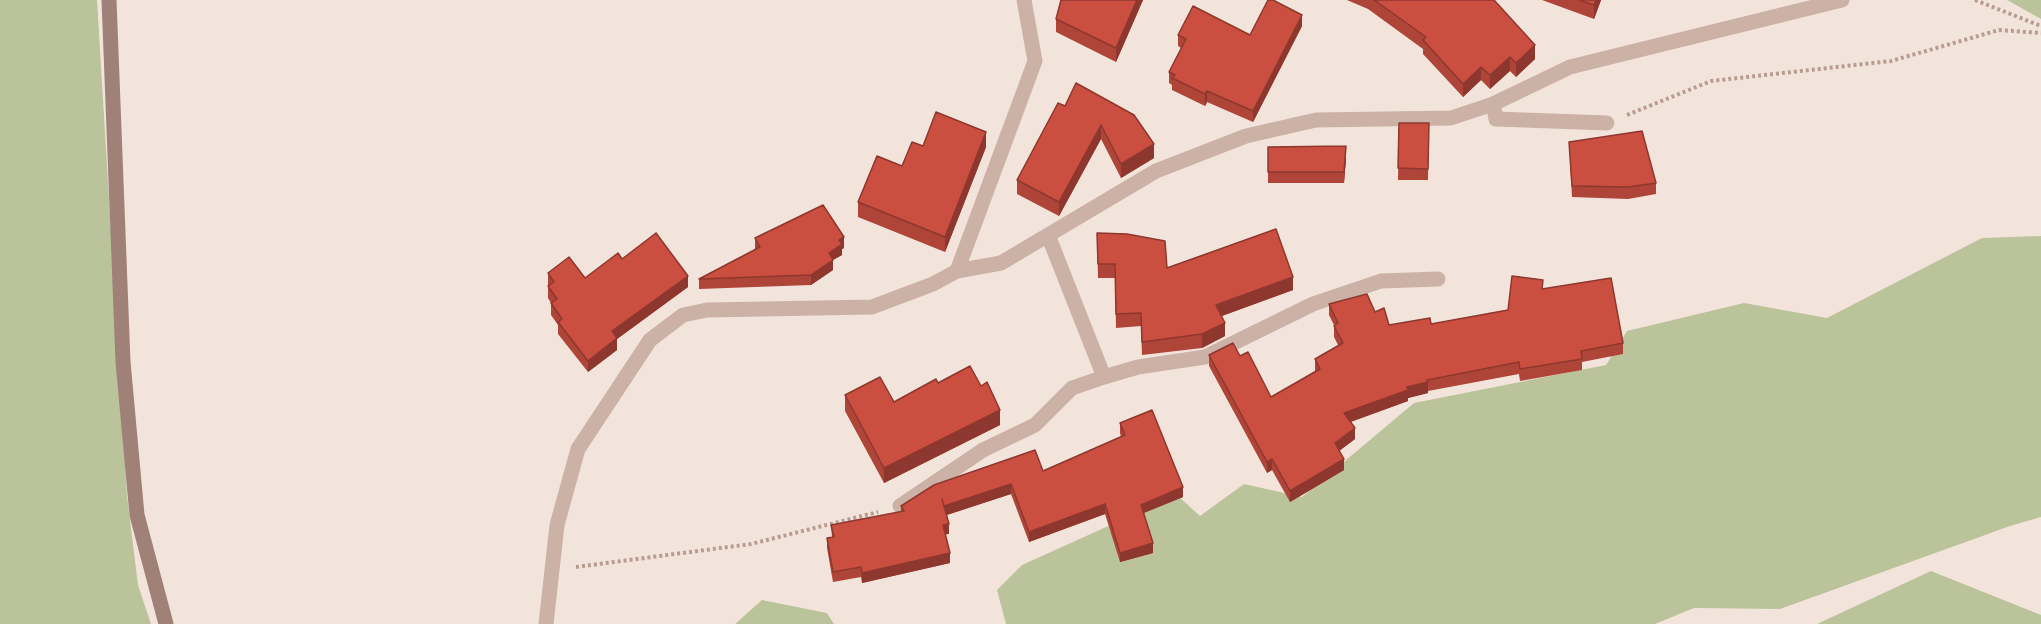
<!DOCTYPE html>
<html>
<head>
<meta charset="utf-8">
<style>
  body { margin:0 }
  canvas { display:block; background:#f3e4db }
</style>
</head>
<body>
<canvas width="2041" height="624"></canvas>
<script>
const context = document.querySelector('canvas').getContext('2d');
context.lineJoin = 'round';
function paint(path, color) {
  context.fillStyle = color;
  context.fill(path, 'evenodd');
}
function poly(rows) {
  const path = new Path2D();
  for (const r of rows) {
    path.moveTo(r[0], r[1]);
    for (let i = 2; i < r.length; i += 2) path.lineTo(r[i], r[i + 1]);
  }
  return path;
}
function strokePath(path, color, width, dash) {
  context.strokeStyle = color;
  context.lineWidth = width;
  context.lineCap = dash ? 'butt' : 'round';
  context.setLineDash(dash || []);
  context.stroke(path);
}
paint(poly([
  [0,0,97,0,127,496,138,585,151,624,0,624],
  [2007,0,2041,0,2041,19],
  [2041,236,2041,517,2010,526,1780,609,1694,608,1655,624,1006,624,997,590,1022,565,1177,495,1200,516,1244,484,1302,497,1414,403,1606,365,1627,331,1744,303,1827,318,1982,238],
  [1931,571,2041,615,2041,624,1817,624],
  [762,600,827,613,834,624,735,624]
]), '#bbc39a');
strokePath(poly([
  [1975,0,2041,26],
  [1627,115,1711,81,1891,61,1999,30,2041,33],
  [576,567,751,544,878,512]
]), '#b89c90', 4, [3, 3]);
strokePath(poly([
  [1493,104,1496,119,1607,123],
  [957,271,1035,61,1024,0],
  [1104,377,1138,367,1205,357,1313,304,1381,281,1438,279],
  [900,506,983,450,1035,425,1072,388,1104,377,1048,235],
  [546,624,557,525,578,449,650,340,683,315,707,310,872,307,933,284,957,271,1001,263,1156,171,1246,136,1316,120,1451,118,1493,104,1570,67,1842,0]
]), '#ccb2a6', 15);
strokePath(poly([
  [109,0,123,362,137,515,166,624]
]), '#9f8178', 15);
paint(poly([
  [1061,0,1143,0,1116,62,1056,32,1056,19],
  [1347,0,1494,0,1535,59,1516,77,1510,71,1490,89,1481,80,1463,97,1423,54,1423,49,1368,9],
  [1542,0,1601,0,1594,19],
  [1302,26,1253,122,1207,102,1205,106,1172,90,1172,85,1169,83,1169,72,1181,48,1178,46,1178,35,1250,35],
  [1076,83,1154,158,1121,178,1101,139,1059,216,1017,194,1017,180,1065,106],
  [1399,123,1429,123,1428,180,1398,180],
  [1569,142,1656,183,1656,194,1628,199,1572,197],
  [923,146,986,147,945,252,858,217,858,202,902,166],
  [1268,147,1346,158,1344,183,1268,183],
  [1097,233,1167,268,1293,290,1222,316,1225,336,1202,348,1142,355,1141,326,1116,328,1115,278,1098,278],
  [755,238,844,248,842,249,842,255,833,260,833,270,811,285,699,289,699,279,755,250],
  [622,259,688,287,617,339,617,350,588,372,558,334,558,325,551,315,551,303,548,298,548,273,585,278],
  [1543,289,1623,343,1623,354,1582,362,1582,370,1520,381,1519,374,1428,391,1428,393,1408,398,1408,401,1351,422,1355,439,1339,451,1344,470,1290,502,1272,470,1267,473,1209,366,1209,355,1240,356,1271,397,1315,371,1315,359,1338,345,1334,337,1334,325,1329,315,1329,304,1375,312,1389,325,1431,324,1508,310],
  [938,383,1000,425,884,483,845,411,845,395,894,402],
  [1120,423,1183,497,1144,513,1153,553,1120,562,1105,514,1029,542,1011,494,946,515,949,534,945,534,950,563,862,583,861,577,833,582,827,548,827,538,832,537,831,525,901,512,901,506,1043,471,1121,437,1120,433]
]), '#af4438');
paint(poly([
  [1137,0,1143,0,1116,62,1116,48],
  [1596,0,1601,0,1594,19,1594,5],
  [1302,15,1302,26,1253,122,1253,111],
  [1535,45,1535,59,1516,77,1516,63],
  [1510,57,1510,71,1490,89,1490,75],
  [1481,67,1481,80,1463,97,1463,84],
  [1207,91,1207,102,1205,106,1205,94],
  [1101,125,1101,139,1059,216,1059,202],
  [986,132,986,147,945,252,945,237],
  [1154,144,1154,158,1121,178,1121,164],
  [1346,146,1346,158,1344,183,1344,172],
  [844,237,844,248,842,249,842,255,833,260,833,270,811,285,811,275,839,240],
  [688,276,688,287,617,339,617,350,588,372,588,361,612,331],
  [1293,277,1293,290,1216,318,1216,305],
  [1225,323,1225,336,1202,348,1202,334],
  [1428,382,1428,393,1408,398,1408,401,1344,424,1344,413,1407,387],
  [1000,410,1000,425,884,483,884,468],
  [1355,428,1355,439,1335,454,1335,443],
  [1272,459,1272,470,1267,473,1267,462],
  [1344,459,1344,470,1290,502,1290,491],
  [1011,484,1011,494,944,516,944,506],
  [1183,487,1183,497,1141,514,1141,505],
  [1105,504,1105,514,1029,542,1029,532],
  [949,524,949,534,943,535,943,525],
  [1153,543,1153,553,1120,562,1120,553],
  [950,553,950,563,862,583,862,573]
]), '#8e372e');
const building = poly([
  [1061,0,1137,0,1116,48,1056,19,1061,0],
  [1268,0,1273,0,1302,15,1253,111,1207,91,1205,94,1172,78,1175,75,1169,72,1186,39,1178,35,1193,6,1250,35,1268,0],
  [1374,0,1494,0,1535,45,1516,63,1510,57,1490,75,1481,67,1463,84,1423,40,1426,37,1374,0],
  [1579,0,1596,0,1594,5,1579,0],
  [1076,83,1134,115,1154,144,1121,164,1101,125,1059,202,1017,180,1058,103,1065,106,1076,83],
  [936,112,986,132,945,237,858,202,877,156,902,166,912,142,923,146,936,112],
  [1399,123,1429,123,1428,169,1398,168,1399,123],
  [1642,131,1656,183,1628,187,1572,186,1569,142,1642,131],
  [1346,146,1344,172,1268,172,1268,147,1346,146],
  [823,205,844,237,839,240,842,244,829,253,833,260,811,275,699,279,760,247,755,238,823,205],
  [1276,229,1293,277,1216,305,1225,323,1202,334,1142,342,1141,313,1116,314,1115,264,1098,264,1097,233,1127,234,1165,241,1167,268,1276,229],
  [656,233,688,276,612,331,617,338,588,361,558,322,562,319,551,303,557,299,548,286,554,282,548,273,569,257,585,278,618,253,622,259,656,233],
  [1512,276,1543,280,1542,289,1611,278,1623,343,1581,351,1582,359,1520,369,1519,362,1427,380,1428,382,1407,387,1408,390,1344,413,1355,428,1335,443,1344,459,1290,491,1272,459,1267,462,1209,355,1233,343,1240,356,1248,352,1271,397,1320,369,1315,359,1343,343,1334,326,1338,323,1329,304,1367,294,1375,312,1384,308,1389,325,1430,318,1431,324,1508,310,1512,276],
  [970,366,981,386,987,382,1000,410,884,468,845,395,880,377,894,402,936,379,938,383,970,366],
  [1152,410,1183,487,1141,505,1153,543,1120,553,1105,504,1029,532,1011,484,944,506,942,499,949,524,943,525,950,553,862,573,861,567,833,572,827,538,834,537,831,525,904,511,901,506,934,485,1035,450,1043,471,1125,435,1120,423,1152,410]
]);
paint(building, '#cb4f41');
strokePath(building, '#8e372e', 1.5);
</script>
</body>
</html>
